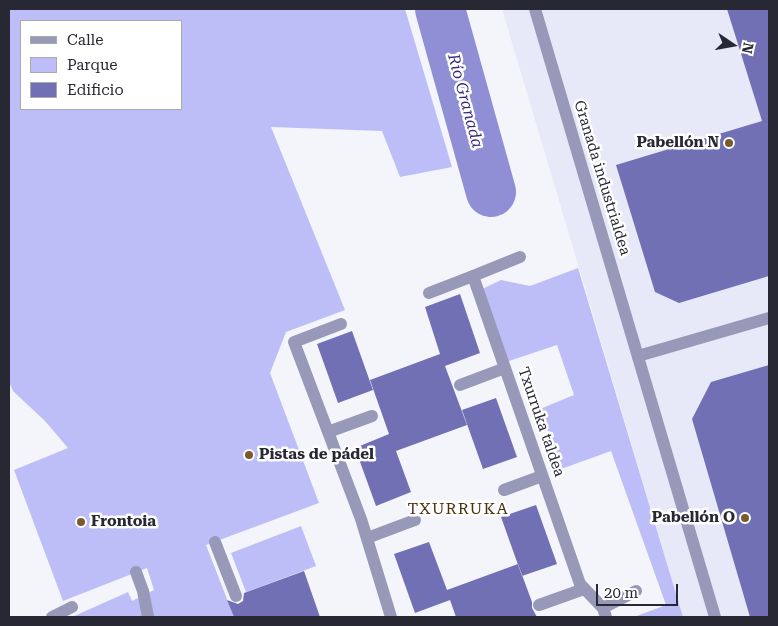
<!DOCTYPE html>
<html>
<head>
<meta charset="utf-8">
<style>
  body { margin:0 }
  #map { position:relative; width:778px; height:626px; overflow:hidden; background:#f4f4fb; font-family:"Roboto Serif",serif }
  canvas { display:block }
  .frame { position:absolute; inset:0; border:10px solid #282835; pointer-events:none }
  .legend { position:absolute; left:20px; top:20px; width:162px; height:90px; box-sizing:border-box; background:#fff; border:1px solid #a9a9ae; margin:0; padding:6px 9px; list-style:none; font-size:15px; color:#282835 }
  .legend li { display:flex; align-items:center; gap:10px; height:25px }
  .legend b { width:25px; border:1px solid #a9a9ae }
  .north { position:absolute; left:708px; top:20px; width:50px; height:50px; -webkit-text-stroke:4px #fff; paint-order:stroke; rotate:102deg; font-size:14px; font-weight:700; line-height:20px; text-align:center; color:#282835 }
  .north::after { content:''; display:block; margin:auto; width:18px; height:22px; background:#282835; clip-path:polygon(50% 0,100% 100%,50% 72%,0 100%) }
  .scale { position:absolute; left:596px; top:584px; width:82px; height:22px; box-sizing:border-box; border:2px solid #282835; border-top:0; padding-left:6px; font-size:15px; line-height:18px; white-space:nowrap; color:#282835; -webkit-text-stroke:4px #fff; paint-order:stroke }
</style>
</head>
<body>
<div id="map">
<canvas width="778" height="626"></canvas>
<div class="frame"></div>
<ul class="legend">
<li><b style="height:6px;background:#9899b9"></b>Calle</li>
<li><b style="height:14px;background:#bdbef8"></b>Parque</li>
<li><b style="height:14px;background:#7170b4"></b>Edificio</li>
</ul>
<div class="north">N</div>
<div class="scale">20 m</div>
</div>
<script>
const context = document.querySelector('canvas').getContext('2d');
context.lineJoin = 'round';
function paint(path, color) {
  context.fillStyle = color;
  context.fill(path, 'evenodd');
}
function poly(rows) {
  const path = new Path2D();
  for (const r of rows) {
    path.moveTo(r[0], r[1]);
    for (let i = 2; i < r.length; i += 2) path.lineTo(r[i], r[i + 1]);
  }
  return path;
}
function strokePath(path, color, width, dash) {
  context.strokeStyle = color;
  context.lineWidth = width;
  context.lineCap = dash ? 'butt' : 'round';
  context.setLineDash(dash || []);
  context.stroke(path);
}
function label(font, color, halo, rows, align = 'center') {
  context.font = font + ' "Roboto Serif",serif';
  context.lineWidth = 5;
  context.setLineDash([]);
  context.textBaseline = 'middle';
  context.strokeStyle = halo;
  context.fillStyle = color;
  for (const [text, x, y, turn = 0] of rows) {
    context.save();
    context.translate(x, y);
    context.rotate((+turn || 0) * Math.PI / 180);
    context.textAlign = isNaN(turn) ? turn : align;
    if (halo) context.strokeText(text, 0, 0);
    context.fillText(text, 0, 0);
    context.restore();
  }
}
paint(poly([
  [502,9,769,9,769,617,683,617]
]), '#e7e8f8');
paint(poly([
  [9,9,405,9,452,167,400,177,382,131,271,127,345,310,286,332,270,373,319,503,206,545,234,617,72,617,128,592,132,601,154,590,147,568,63,601,14,470,68,448,45,421,13,391,9,382],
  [21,21,181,21,181,109,21,109],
  [425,9,441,9,491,192],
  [578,268,683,617,634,617,666,605,611,451,561,469,540,409,574,395,557,345,503,363,478,291,501,280,530,286],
  [301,526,316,566,246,592,231,553]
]), '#bdbef8');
strokePath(poly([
  [440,9,491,192]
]), '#908fd6', 50);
paint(poly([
  [727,9,769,9,769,276,679,303,655,292,616,165,762,121],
  [460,294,480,353,445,366,467,425,396,451,411,492,376,506,355,448,389,434,370,380,440,354,425,307],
  [352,331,373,390,338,403,317,344],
  [769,365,769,617,750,617,692,419,711,382],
  [496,398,517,457,483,469,462,410],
  [536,505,557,564,522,576,501,517],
  [429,542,447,590,518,564,532,602,532,608,537,617,456,617,450,600,415,613,394,554],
  [304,571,320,617,234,617,227,600,238,604,243,601,244,593]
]), '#7170b4');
strokePath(poly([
  [473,276,520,257],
  [367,538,415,520],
  [603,608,636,591]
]), '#9899b9', 12);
strokePath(poly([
  [504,490,542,476],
  [215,542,236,596],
  [136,572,143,591,148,617],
  [52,617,72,607]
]), '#9899b9', 12);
strokePath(poly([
  [535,9,715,617],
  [429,293,473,276,580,584,603,608,606,617],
  [341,324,294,342,361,519,391,617],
  [638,356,769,318],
  [460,385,505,368],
  [328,432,372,416],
  [539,605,584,589]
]), '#9899b9', 12);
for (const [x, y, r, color] of [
  [729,143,5,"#795a2f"],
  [249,455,5,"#795a2f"],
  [745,518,5,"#795a2f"],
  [81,522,5,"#795a2f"]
]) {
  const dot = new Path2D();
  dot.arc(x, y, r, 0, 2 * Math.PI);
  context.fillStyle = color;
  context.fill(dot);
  strokePath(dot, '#fff', 2);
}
label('bold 15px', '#282835', '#fff', [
  ["Pabellón N",719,143],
  ["Pistas de pádel",259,455,"left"],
  ["Pabellón O",735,518],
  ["Frontoia",91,522,"left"]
], 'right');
label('15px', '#282835', '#fff', [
  ["Granada industrialdea",602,178,73],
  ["Txurruka taldea",541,422,71]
]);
label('italic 16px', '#362a7d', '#fff', [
  ["Río Granada",465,101,75]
]);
context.letterSpacing = '1px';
label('16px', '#4b3310', '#fff', [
  ["TXURRUKA",458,509]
]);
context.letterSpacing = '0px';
</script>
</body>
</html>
